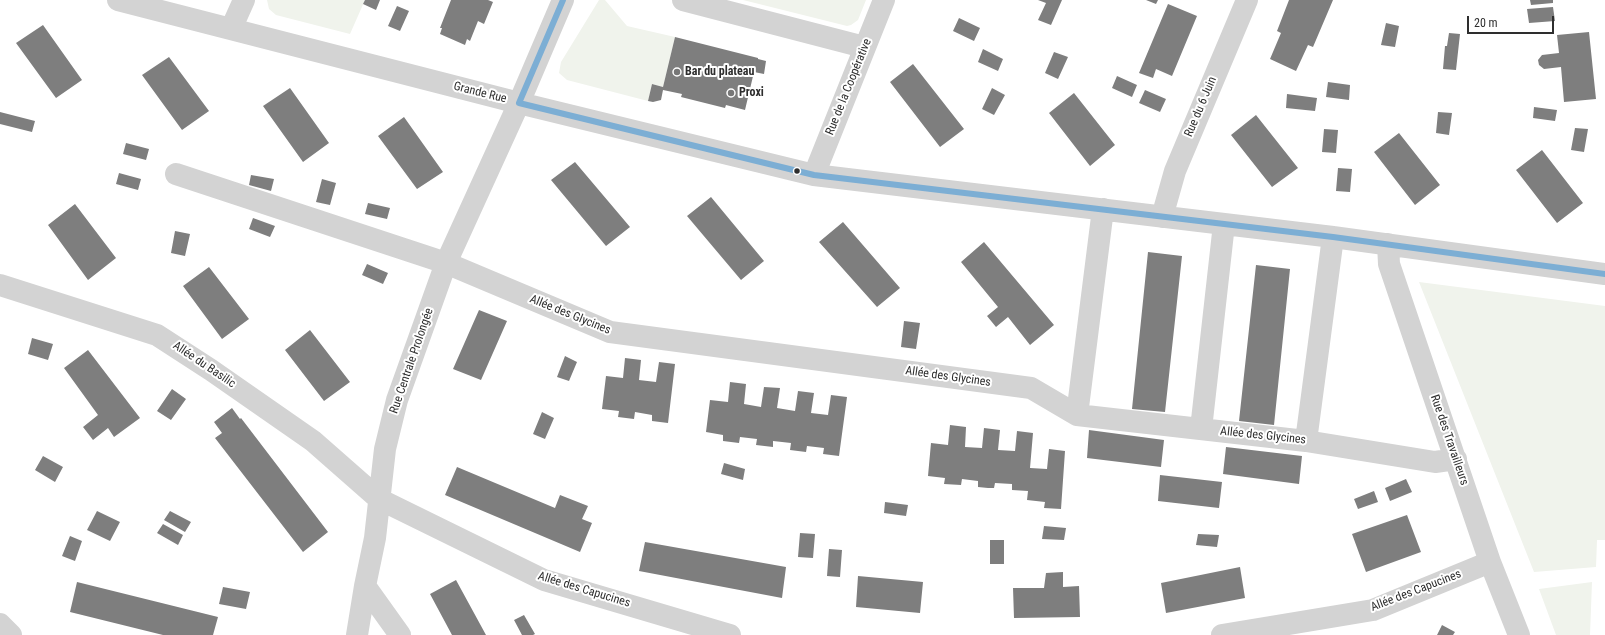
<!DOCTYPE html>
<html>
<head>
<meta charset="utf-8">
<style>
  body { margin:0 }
  #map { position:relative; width:1605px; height:635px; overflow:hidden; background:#fff; font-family:"Roboto Condensed",sans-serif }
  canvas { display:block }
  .scale { position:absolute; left:1467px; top:16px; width:87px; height:18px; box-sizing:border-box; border:2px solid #2e2e2e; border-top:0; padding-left:5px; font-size:12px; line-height:14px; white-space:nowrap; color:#2e2e2e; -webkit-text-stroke:3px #fff; paint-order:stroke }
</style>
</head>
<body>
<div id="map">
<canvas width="1605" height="635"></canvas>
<div class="scale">20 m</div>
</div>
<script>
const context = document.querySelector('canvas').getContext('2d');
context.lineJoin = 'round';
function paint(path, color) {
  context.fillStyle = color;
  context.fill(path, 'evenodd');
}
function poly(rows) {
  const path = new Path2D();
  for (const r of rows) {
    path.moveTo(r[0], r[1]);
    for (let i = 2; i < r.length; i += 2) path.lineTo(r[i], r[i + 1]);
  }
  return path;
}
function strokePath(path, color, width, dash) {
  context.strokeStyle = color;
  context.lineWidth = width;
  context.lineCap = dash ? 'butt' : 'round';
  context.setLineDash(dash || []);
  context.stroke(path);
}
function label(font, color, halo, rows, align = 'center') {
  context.font = font + ' "Roboto Condensed",sans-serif';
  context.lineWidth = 4;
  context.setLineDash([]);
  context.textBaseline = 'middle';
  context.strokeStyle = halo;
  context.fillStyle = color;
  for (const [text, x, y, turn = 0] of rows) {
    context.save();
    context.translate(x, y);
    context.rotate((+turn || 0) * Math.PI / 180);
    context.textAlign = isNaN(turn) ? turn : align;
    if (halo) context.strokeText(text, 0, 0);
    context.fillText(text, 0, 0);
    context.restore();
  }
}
paint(poly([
  [267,0,365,0,350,34,276,15,269,9],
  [599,0,605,0,627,26,675,37,663,87,652,84,648,101,567,80,559,73,561,62],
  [743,0,866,0,858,20,851,25,847,26],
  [1419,282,1605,306,1605,540,1597,540,1596,567,1534,572],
  [1592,582,1590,635,1556,635,1539,589]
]), '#f0f3ec');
paint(poly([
  [365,0,380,0,376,10,363,4],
  [451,0,488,0,493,2,484,24,478,21,470,41,467,39,465,45,440,34,442,28,440,28],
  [1038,0,1062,0,1051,25,1038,20,1046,3],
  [1146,0,1158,0,1156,4],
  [1289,0,1333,0,1313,47,1308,45,1296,71,1270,59,1281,33,1277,31],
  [1530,0,1553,0,1553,3,1531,5],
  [1168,4,1197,16,1172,76,1156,69,1153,78,1139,73],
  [397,6,409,11,400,31,388,26],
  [1553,7,1555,21,1529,23,1527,9],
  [959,18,980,28,974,41,953,31],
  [1386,23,1399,26,1395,47,1381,45],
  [43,25,82,80,56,98,16,43],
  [1589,32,1596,99,1564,102,1561,67,1544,69,1539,65,1538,60,1542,55,1559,53,1557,35],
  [1449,33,1460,34,1456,70,1443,69,1445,46,1447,46],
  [675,37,758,58,758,59,766,61,764,74,754,72,745,110,726,105,725,108,681,97,682,94,663,90,661,100,653,102,648,101,652,84,663,87],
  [983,49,1003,59,998,71,978,62],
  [1054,52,1068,57,1058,79,1045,73],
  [169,57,209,111,182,130,142,75],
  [913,64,964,129,940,147,890,82],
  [1117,76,1137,85,1132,97,1112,88],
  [1328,82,1350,85,1349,100,1326,97],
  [290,88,329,143,303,162,263,106],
  [992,88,1005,95,994,115,982,109],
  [1145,90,1166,99,1160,112,1139,103],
  [1074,93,1115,145,1090,166,1049,113],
  [1287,94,1317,98,1315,111,1286,108],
  [1534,107,1557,110,1555,121,1533,118],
  [0,112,35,121,32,132,0,124],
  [1438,112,1452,113,1449,135,1436,133],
  [1256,115,1298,168,1272,187,1231,135],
  [404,117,443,172,417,189,378,136],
  [1575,128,1588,129,1584,152,1571,150],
  [1324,129,1338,130,1336,153,1322,152],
  [1399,133,1440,185,1415,205,1374,152],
  [126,143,149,149,146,160,123,154],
  [1542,150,1583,203,1557,223,1516,170],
  [575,162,630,227,606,246,551,180],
  [1338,168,1352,169,1350,192,1336,191],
  [119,173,141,179,138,190,116,184],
  [251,175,274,179,271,191,249,185],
  [322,179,336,183,330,205,316,202],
  [711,197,764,261,741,280,687,216],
  [368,203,390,208,387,219,365,214],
  [75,204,116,258,88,280,48,225],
  [253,218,275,226,270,237,249,229],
  [843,222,900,288,877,307,819,242],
  [175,231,190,234,185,256,171,253],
  [984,242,1054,325,1030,345,1008,317,996,327,987,316,998,307,961,262],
  [1148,252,1182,256,1165,412,1132,409],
  [367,264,388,273,383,284,362,275],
  [1256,265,1290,269,1274,425,1239,421],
  [209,267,249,319,222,339,183,286],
  [479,310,507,321,481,380,453,369],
  [904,321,920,323,916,349,901,347],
  [310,330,350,382,324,401,285,350],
  [32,338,53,344,48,360,28,354],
  [88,350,140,418,114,437,108,428,93,440,83,427,98,415,64,368],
  [565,356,577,362,569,381,557,377],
  [625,358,641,360,639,380,656,382,659,362,675,364,668,423,652,421,652,415,635,412,634,419,618,417,619,411,602,409,606,376,623,378],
  [730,382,746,384,744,404,761,407,764,387,780,388,777,408,795,411,798,391,814,393,811,413,828,415,831,395,847,397,839,456,823,454,824,448,807,446,806,452,790,450,791,443,773,441,773,447,756,445,757,439,740,437,739,443,723,441,723,435,706,432,710,400,728,402],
  [172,389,186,399,171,420,157,411],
  [232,408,240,419,241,418,328,532,303,552,215,438,222,433,214,422],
  [542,412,554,418,545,439,533,434],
  [950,425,966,427,965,447,982,448,984,428,1000,430,998,450,1015,451,1017,431,1033,433,1030,468,1047,469,1049,449,1065,451,1061,509,1044,508,1045,502,1027,500,1028,491,1012,490,1012,484,995,483,994,488,988,488,978,487,978,481,962,479,961,485,944,484,945,478,928,476,931,443,948,445],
  [1089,430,1164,440,1161,467,1087,458],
  [1226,447,1302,456,1299,484,1223,474],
  [43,456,63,467,55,482,35,470],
  [724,463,745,469,743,480,721,474],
  [457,467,555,508,560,495,588,506,582,519,592,523,580,552,445,495],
  [1160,475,1222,482,1219,508,1158,501],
  [1406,479,1412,492,1390,501,1385,488],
  [1374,491,1378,502,1358,509,1354,499],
  [885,502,908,505,906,516,884,513],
  [97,511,120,522,110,541,87,530],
  [170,511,191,522,185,532,164,520],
  [1407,515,1421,552,1366,572,1352,534],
  [163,524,183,535,178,545,157,533],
  [1044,526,1066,528,1064,540,1042,539],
  [800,533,815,534,813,558,798,557],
  [1198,534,1219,535,1217,547,1196,545],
  [70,536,82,541,75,561,62,556],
  [990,540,1004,540,1004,564,990,564],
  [645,542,786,567,782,598,639,571],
  [829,549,842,550,840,577,827,576],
  [1240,567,1245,598,1166,613,1161,583],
  [1063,572,1063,587,1079,586,1080,617,1014,618,1013,588,1044,588,1046,573],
  [858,576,923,582,920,613,856,607],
  [456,580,486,635,452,635,430,594],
  [77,582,218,617,213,635,163,635,70,612],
  [223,587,250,592,246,609,219,604],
  [524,615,535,634,533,635,522,635,514,620],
  [1442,625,1455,632,1453,635,1437,635]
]), '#7e7e7e');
strokePath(poly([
  [118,0,519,103,814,175,1333,237,1605,274],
  [683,0,864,47],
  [231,29,244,0],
  [176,174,446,263,610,332,1031,388,1077,415,1306,441,1435,462,1456,459],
  [814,175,884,0],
  [1162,217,1175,171,1247,0],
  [1388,244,1389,264,1490,562,1519,635],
  [0,285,157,335,211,370,313,441,379,499,544,580,730,635],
  [1077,415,1103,209],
  [1201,429,1224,224],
  [1306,441,1333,237],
  [365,586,400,635],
  [0,624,11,635],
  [357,635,365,586,375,538,385,449,397,400,446,263,519,103,563,0],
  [1222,635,1373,610,1490,562]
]), '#d3d3d3', 22);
strokePath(poly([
  [519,103,814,175,1333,237,1605,274],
  [519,103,563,0]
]), '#7caed4', 6);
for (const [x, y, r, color] of [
  [677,72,4,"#777"],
  [731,93,4,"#777"],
  [797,171,3.5,"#2e2e2e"]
]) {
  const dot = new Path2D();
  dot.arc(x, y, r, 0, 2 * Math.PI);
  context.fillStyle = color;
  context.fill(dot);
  strokePath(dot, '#fff', 1.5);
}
label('bold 12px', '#2e2e2e', '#fff', [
  ["Bar du plateau",685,72],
  ["Proxi",739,93]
], 'left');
label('12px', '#2e2e2e', '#fff', [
  ["Rue de la Coopérative",849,87,-68],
  ["Grande Rue",480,93,14],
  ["Rue du 6 Juin",1201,107,-67],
  ["Allée des Glycines",570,315,22],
  ["Rue Centrale Prolongée",412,361,-71],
  ["Allée du Basilic",204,365,34],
  ["Allée des Glycines",948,377,8],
  ["Allée des Glycines",1263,436,6],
  ["Rue des Travailleurs",1449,440,71],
  ["Allée des Capucines",584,590,17],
  ["Allée des Capucines",1416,591,-21]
]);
</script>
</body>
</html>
